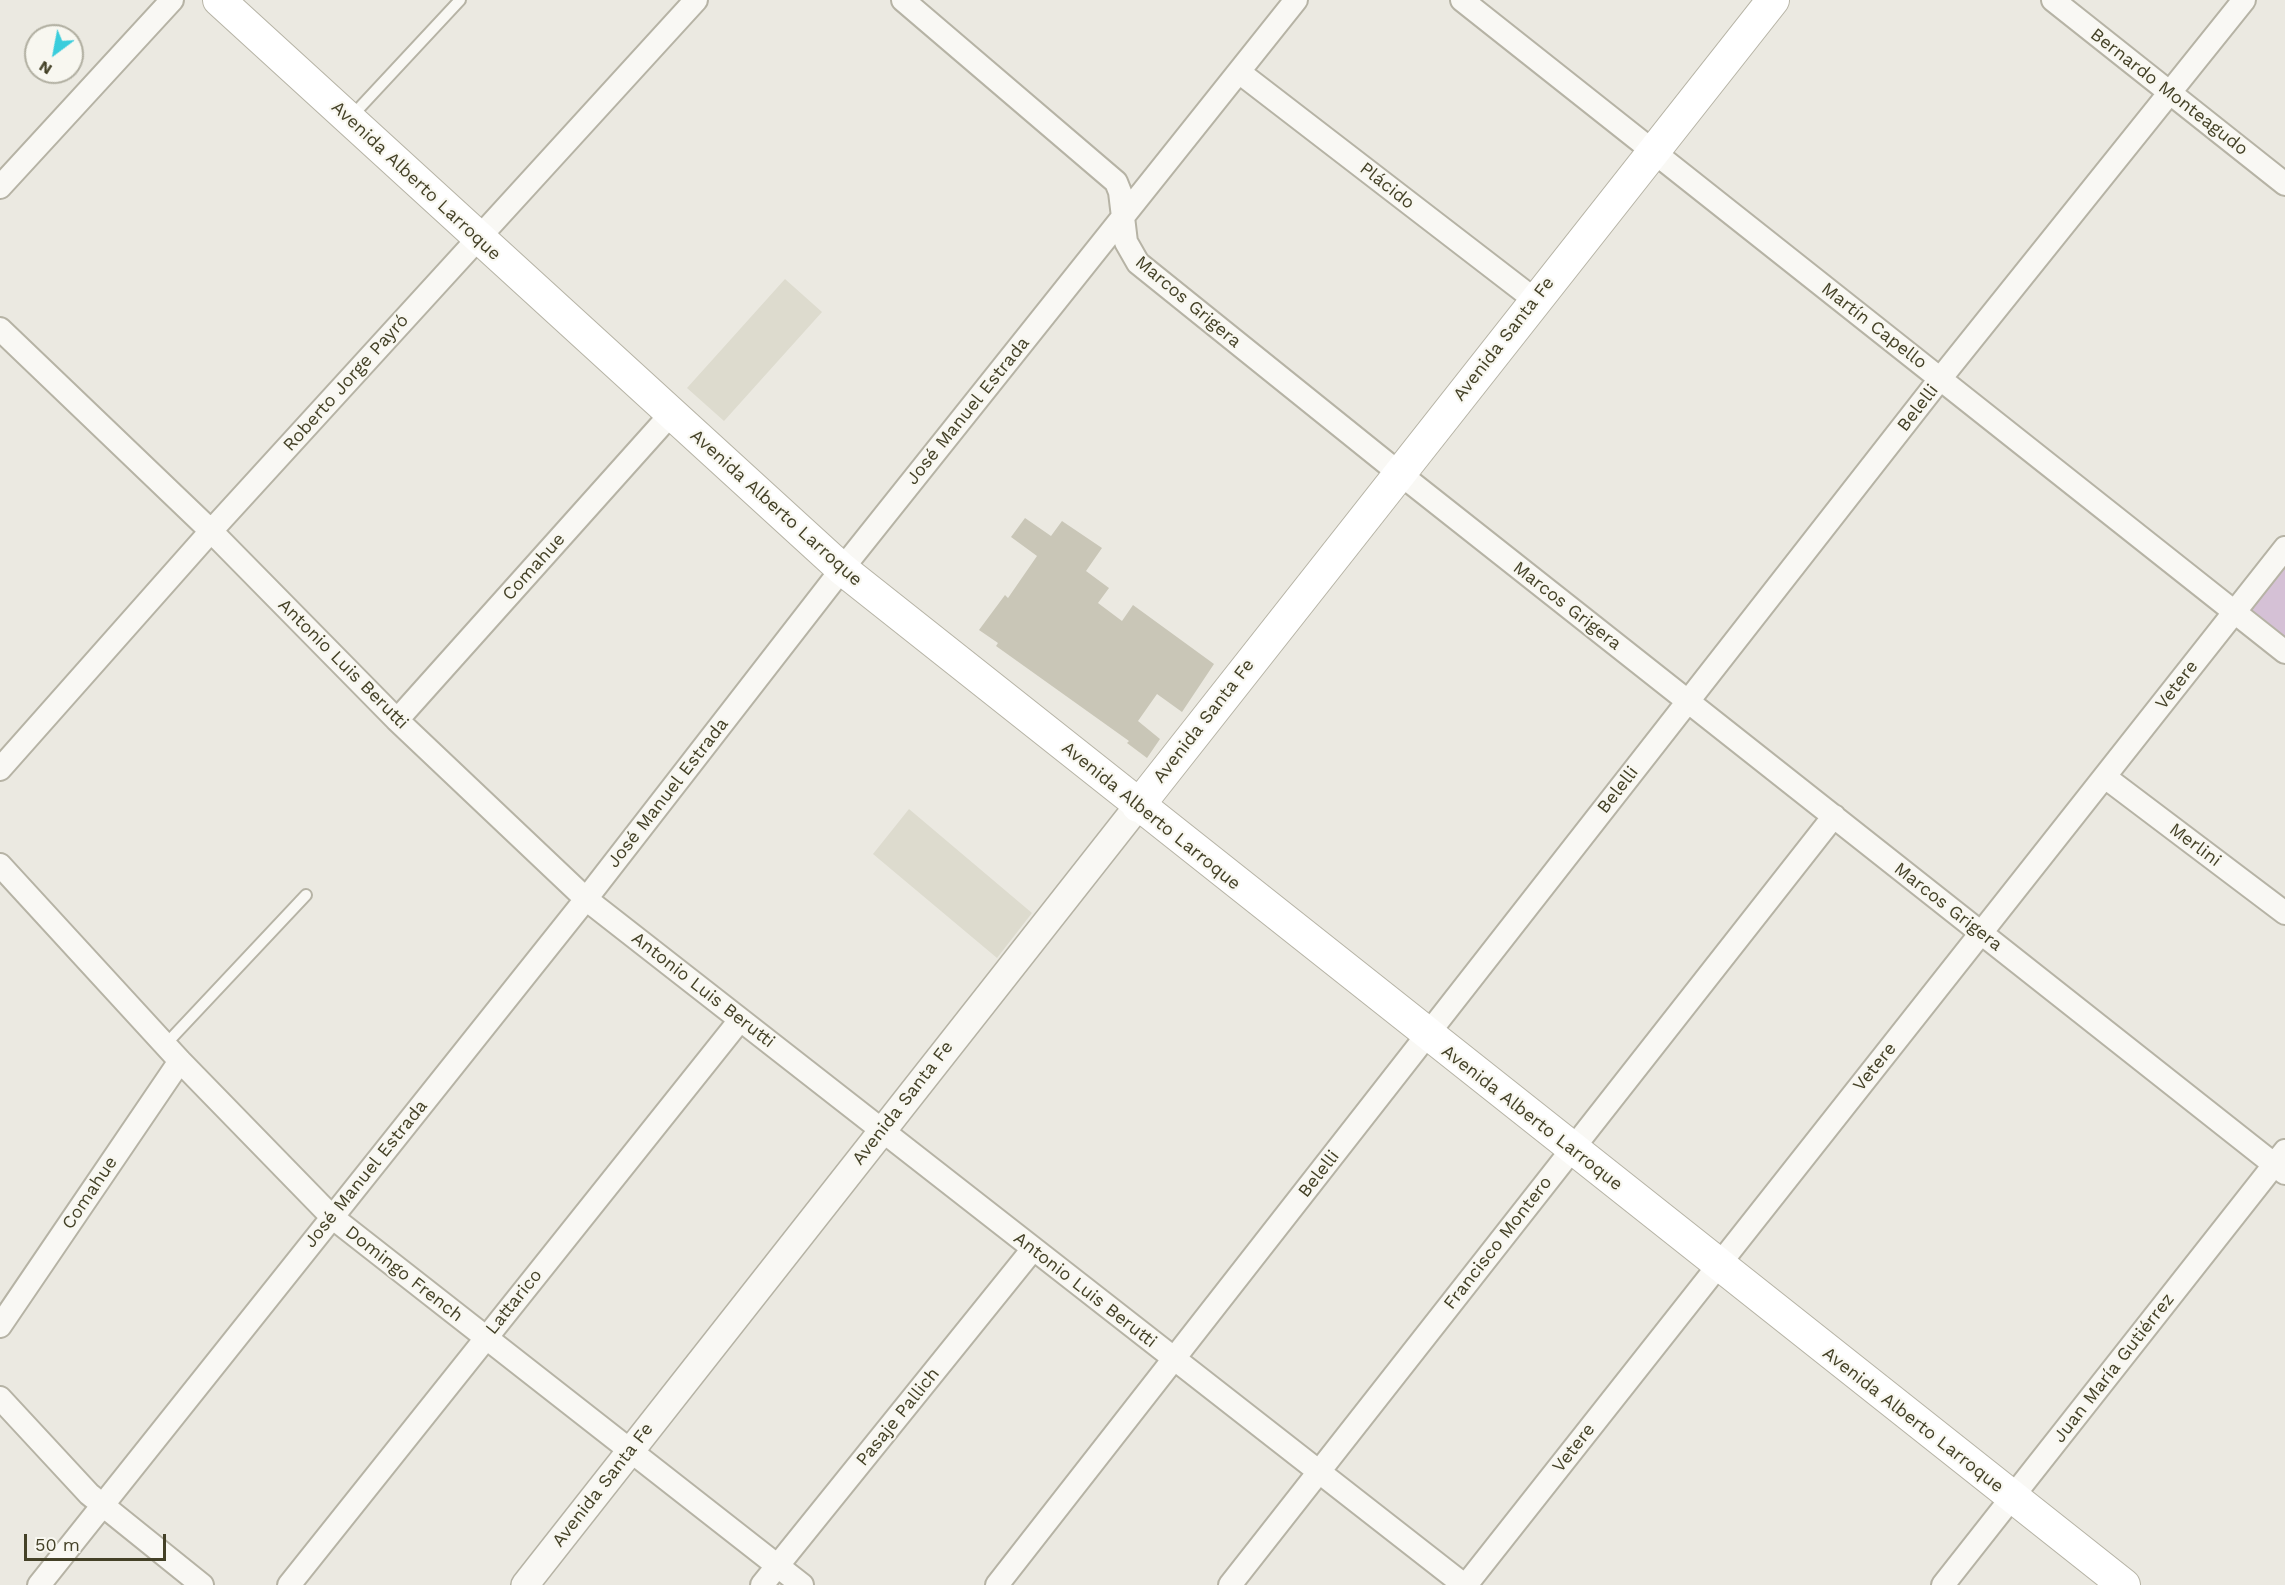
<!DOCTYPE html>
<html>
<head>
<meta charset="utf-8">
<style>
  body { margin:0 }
  #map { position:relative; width:2285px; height:1585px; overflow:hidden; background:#ebe9e1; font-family:"Work Sans",sans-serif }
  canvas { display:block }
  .north { position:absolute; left:24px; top:24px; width:60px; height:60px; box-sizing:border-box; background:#f8f7f0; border:2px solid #b0aea0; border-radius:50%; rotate:212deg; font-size:16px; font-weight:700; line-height:24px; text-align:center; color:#444127 }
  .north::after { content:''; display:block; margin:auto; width:21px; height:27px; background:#3acddc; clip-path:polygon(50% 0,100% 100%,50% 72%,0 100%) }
  .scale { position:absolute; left:24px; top:1534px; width:142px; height:27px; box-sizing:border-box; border:3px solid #444127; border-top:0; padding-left:8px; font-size:18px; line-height:21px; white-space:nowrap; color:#444127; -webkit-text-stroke:4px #f8f7f0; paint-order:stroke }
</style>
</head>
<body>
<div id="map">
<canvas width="2285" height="1585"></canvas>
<div class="north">N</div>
<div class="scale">50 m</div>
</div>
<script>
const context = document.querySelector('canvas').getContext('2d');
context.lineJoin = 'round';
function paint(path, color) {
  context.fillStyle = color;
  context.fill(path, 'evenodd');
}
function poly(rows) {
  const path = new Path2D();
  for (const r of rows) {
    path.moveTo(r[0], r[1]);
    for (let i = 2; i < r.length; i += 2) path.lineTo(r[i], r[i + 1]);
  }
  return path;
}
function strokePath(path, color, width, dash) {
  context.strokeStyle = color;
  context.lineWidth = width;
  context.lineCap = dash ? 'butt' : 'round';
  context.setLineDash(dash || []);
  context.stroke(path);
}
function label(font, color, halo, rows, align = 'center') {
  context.font = font + ' "Work Sans",sans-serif';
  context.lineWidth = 4.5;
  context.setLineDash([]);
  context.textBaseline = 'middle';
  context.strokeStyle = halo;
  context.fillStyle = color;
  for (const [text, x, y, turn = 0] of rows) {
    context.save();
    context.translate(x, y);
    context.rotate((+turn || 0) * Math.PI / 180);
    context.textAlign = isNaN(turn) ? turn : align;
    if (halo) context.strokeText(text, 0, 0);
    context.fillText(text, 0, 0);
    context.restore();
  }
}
paint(poly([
  [785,279,822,312,724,421,687,388],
  [909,809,1032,913,997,958,873,854]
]), '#dddbce');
paint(poly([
  [2285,551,2285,652,2235,612]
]), '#d5c1d6');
paint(poly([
  [1025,518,1051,536,1062,521,1102,548,1086,571,1109,588,1098,603,1122,621,1133,605,1214,664,1182,712,1157,694,1138,721,1160,739,1147,758,1127,743,1129,741,996,646,998,643,979,630,1005,595,1008,598,1037,556,1011,537]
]), '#c9c6b7');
const service = poly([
  [351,117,460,0],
  [165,1045,306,895]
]);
const minor = poly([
  [903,0,1116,182,1120,192,1126,242,1138,263,1399,473,2285,1173],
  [1462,0,2285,652],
  [2053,0,2285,184],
  [1239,72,1535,300],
  [0,187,172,0],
  [0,329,211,531,397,720,586,899,1464,1585],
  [397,720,671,414],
  [0,769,211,531,696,0],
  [2105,777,2285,913],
  [0,865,180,1061,332,1217,802,1585],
  [0,1326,180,1061],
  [0,1398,89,1494,202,1585],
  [39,1585,586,899,842,569,1296,0],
  [289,1585,740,1020],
  [762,1585,1033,1249],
  [997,1585,1940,379,2244,0],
  [1230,1585,1834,816],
  [1466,1585,2285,548],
  [1943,1585,2285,1151]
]);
const tertiary = poly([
  [525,1585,1138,806]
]);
const secondary = poly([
  [219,0,842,569,2124,1585],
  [1138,806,1773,0]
]);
strokePath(service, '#b6b3a5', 14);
strokePath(minor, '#b6b3a5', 26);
strokePath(tertiary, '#b6b3a5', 30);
strokePath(secondary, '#b6b3a5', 34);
strokePath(service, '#f9f8f4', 10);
strokePath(minor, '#f9f8f4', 22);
strokePath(tertiary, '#f9f8f4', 27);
strokePath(secondary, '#fff', 32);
label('18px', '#444127', '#f8f7f0', [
  ["Bernardo Monteagudo",2169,92,38],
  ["Avenida Alberto Larroque",416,181,43],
  ["Plácido",1387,186,38],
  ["Marcos Grigera",1188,302,40],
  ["Martín Capello",1874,326,38],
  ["Avenida Santa Fe",1504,339,-52],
  ["Roberto Jorge Payró",346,383,-48],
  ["Belelli",1918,408,-52],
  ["José Manuel Estrada",968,411,-51],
  ["Avenida Alberto Larroque",776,508,42],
  ["Comahue",534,567,-48],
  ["Marcos Grigera",1567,606,38],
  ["Antonio Luis Berutti",343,664,45],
  ["Vetere",2177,685,-52],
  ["Avenida Santa Fe",1204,721,-52],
  ["Belelli",1618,790,-52],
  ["José Manuel Estrada",668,793,-52],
  ["Avenida Alberto Larroque",1151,816,39],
  ["Merlini",2195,845,37],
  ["Marcos Grigera",1948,907,38],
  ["Antonio Luis Berutti",703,990,38],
  ["Vetere",1875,1067,-51],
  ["Avenida Santa Fe",903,1103,-52],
  ["Avenida Alberto Larroque",1532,1118,38],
  ["José Manuel Estrada",366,1174,-51],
  ["Belelli",1319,1174,-52],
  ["Comahue",90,1193,-56],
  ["Francisco Montero",1498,1243,-52],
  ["Domingo French",404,1274,38],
  ["Antonio Luis Berutti",1085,1290,38],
  ["Lattarico",514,1302,-51],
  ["Juan María Gutiérrez",2114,1368,-52],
  ["Pasaje Pallich",898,1417,-51],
  ["Avenida Alberto Larroque",1913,1420,38],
  ["Vetere",1574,1448,-52],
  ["Avenida Santa Fe",603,1485,-52]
]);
</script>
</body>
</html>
